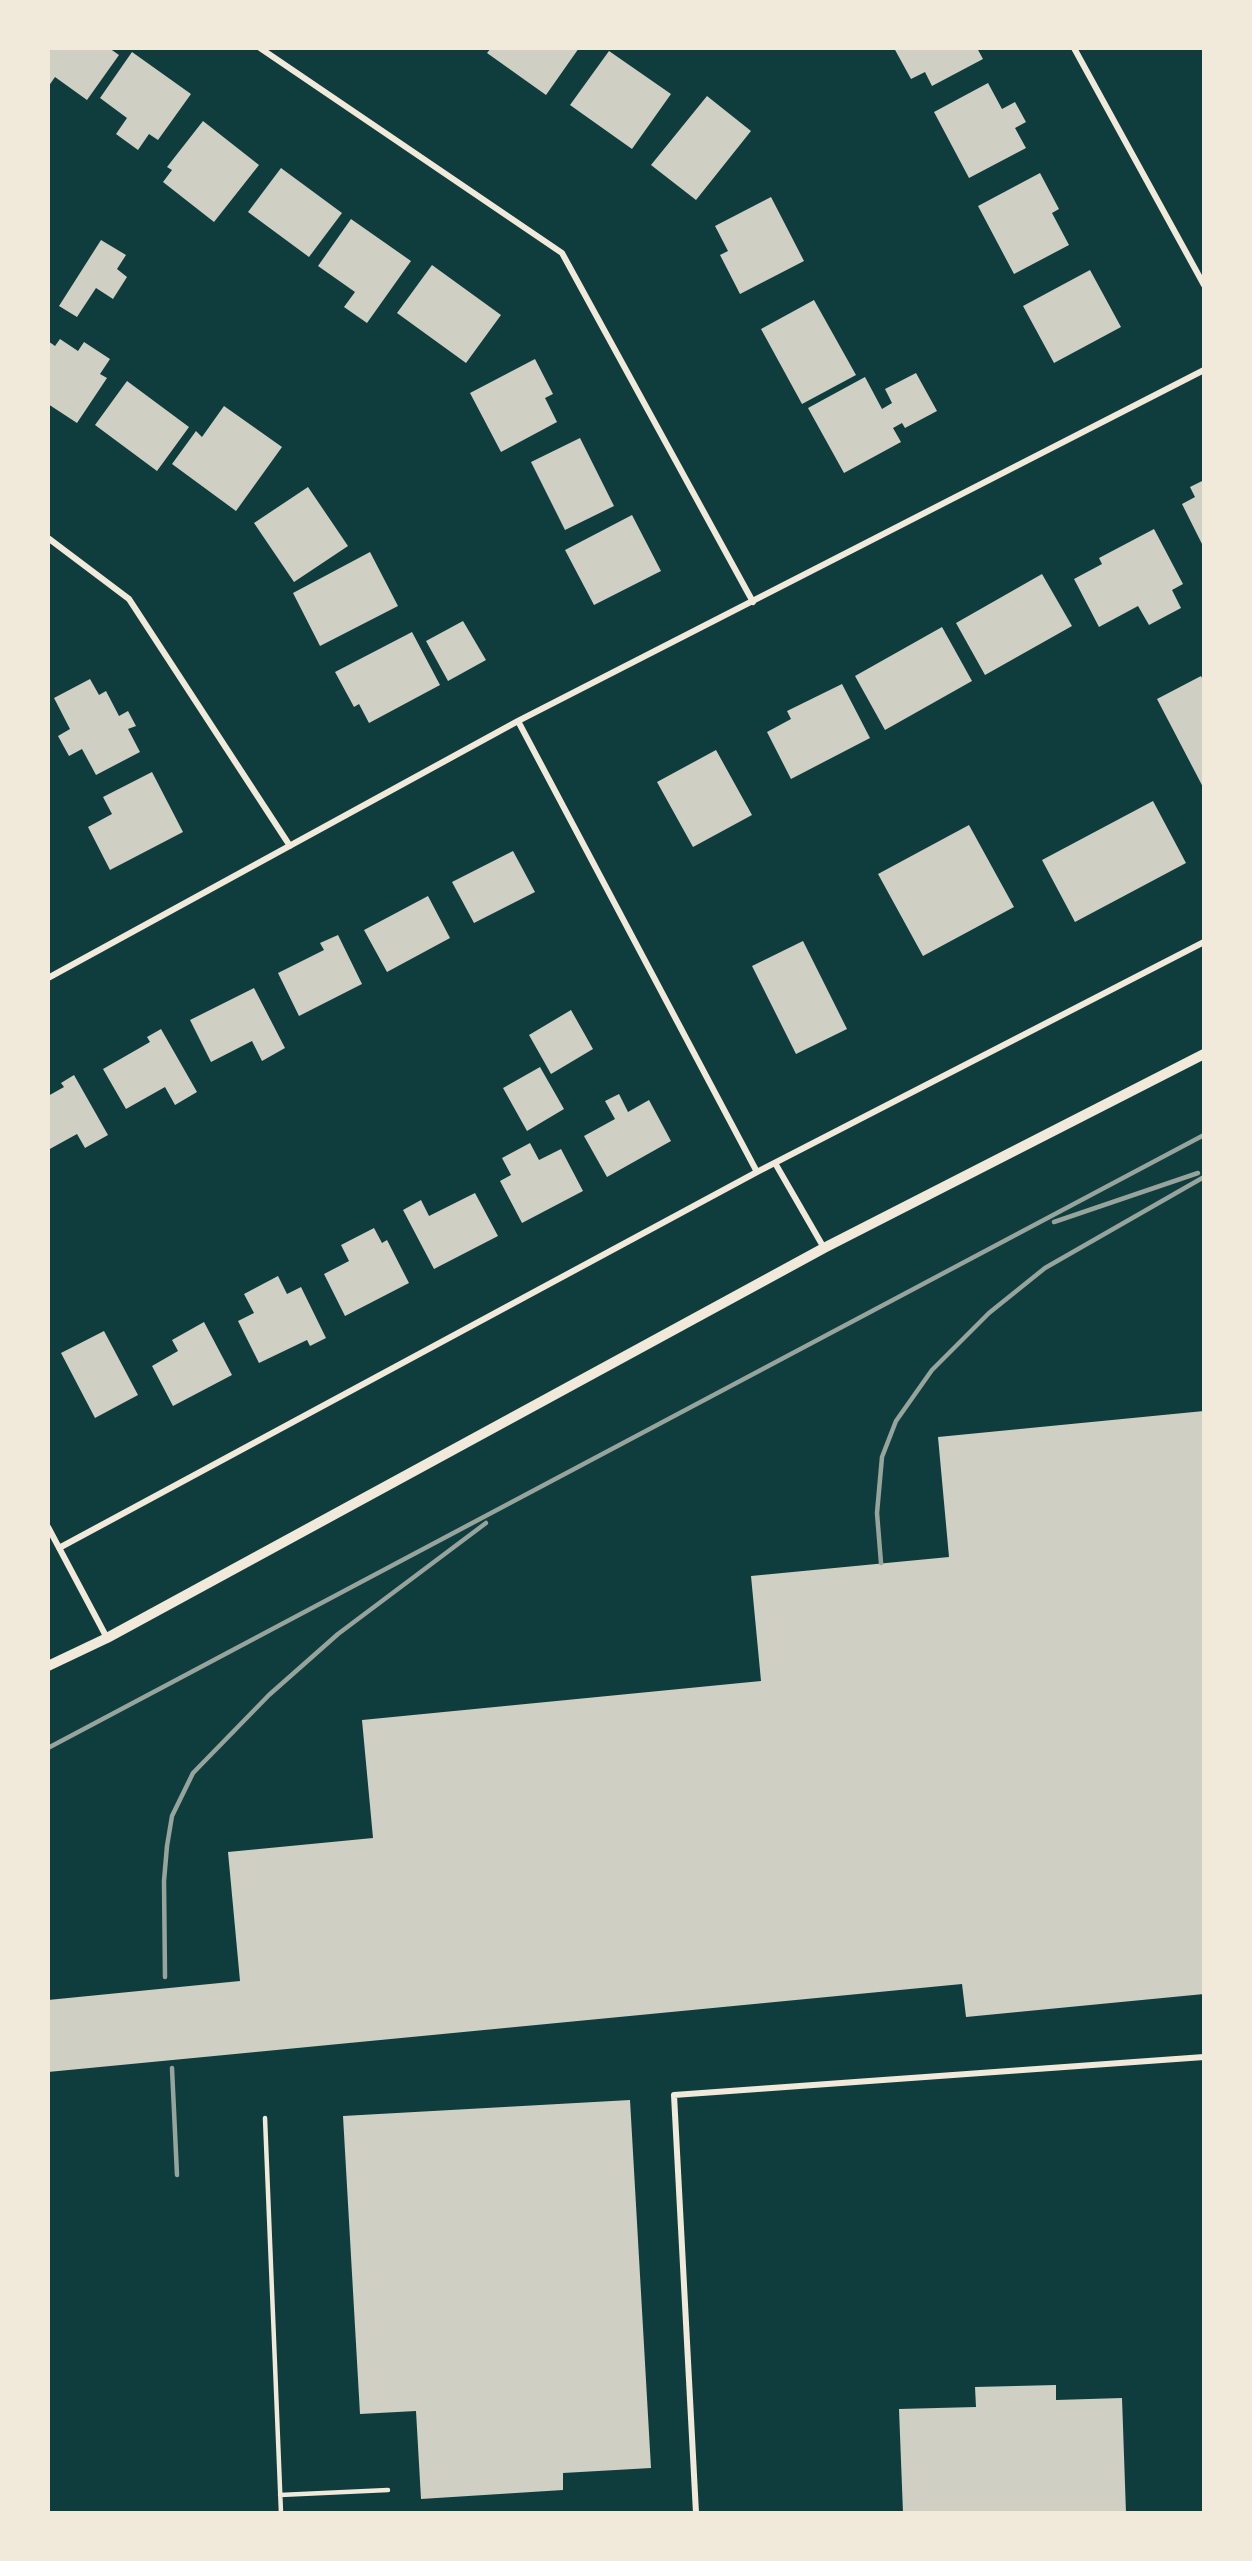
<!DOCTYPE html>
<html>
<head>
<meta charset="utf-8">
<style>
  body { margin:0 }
  #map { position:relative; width:1252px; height:2561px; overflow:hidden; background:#0f3d3e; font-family:Inter,sans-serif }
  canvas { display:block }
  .frame { position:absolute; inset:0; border:50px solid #f1e9da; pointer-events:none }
</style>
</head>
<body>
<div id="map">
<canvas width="1252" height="2561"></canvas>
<div class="frame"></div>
</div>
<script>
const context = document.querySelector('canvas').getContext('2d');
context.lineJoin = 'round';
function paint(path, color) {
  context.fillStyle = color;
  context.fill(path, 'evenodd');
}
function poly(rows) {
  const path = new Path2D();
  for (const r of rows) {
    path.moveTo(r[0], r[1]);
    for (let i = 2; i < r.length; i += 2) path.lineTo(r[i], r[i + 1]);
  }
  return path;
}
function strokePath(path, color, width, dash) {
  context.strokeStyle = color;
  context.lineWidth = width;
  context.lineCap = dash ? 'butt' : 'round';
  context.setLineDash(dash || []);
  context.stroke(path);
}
paint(poly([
  [48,48,109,48,119,55,87,100,55,77,48,87],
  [491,48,579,48,546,95,487,53],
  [894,48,977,48,983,59,932,86,925,72,911,79],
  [609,51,671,94,632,149,570,105],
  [132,52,191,94,158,140,149,134,138,150,116,134,127,118,100,98],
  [988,83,1002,109,1015,102,1026,122,1015,128,1026,148,969,178,934,112],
  [707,96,751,131,696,200,651,165],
  [203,121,259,165,214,222,163,182,172,170,167,167],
  [281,168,342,213,309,257,248,212],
  [1040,173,1059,209,1052,213,1069,245,1014,274,978,206],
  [771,197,804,261,740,294,720,255,728,251,715,226],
  [351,219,411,261,367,323,344,307,355,292,318,266],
  [101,240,126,255,117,269,127,277,113,299,96,288,77,317,59,306],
  [432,265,501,315,466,363,397,313],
  [1090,270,1121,327,1054,363,1023,306],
  [814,300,856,375,802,404,761,329],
  [60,339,78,351,84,342,110,359,100,374,107,378,77,423,48,404,48,341,55,346],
  [535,359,553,394,545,398,557,422,501,452,470,393],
  [916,373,937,411,905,428,902,423,893,428,901,442,844,473,808,408,865,377,882,409,892,403,885,389],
  [127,381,189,427,157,471,95,425],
  [224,406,282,447,236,511,172,464,196,431,202,437],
  [580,438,614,506,565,530,531,462],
  [1204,480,1204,548,1182,504,1195,497,1190,487],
  [308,487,348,546,294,582,254,523],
  [632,515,661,571,594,605,565,550],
  [1154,529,1183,584,1172,590,1181,608,1149,625,1138,606,1099,627,1074,579,1102,564,1099,558],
  [370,552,398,606,320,646,293,593],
  [1042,574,1072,626,985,675,956,623],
  [463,621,486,660,448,681,426,641],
  [942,627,972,681,885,730,855,676],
  [412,632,440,685,369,723,359,704,354,707,335,672],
  [1201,676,1204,682,1204,789,1157,699],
  [90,679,99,695,106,691,119,716,128,711,136,726,128,729,140,752,96,775,82,749,69,756,58,736,70,729,54,698],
  [842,684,870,738,791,779,767,732,791,719,787,711],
  [716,750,752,815,693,847,657,782],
  [152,772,183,832,110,870,88,827,112,814,103,797],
  [1153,801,1186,863,1075,922,1042,860],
  [969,825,1014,907,923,956,878,874],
  [513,851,535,892,474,923,452,882],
  [428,896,450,938,387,972,364,930],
  [338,935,362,984,299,1016,278,973,324,950,320,943],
  [803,941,847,1029,796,1054,752,966],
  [254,988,285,1048,262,1061,252,1041,211,1062,190,1020],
  [571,1010,593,1049,551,1074,529,1035],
  [161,1029,197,1092,175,1105,165,1087,126,1109,103,1069,150,1042,147,1037],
  [540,1067,564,1109,527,1131,503,1088],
  [74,1075,108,1135,85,1148,77,1134,48,1150,48,1096,64,1087,61,1083],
  [619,1094,628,1112,649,1100,671,1141,607,1177,584,1136,615,1119,605,1101],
  [530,1143,539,1160,561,1149,583,1191,522,1223,500,1181,511,1175,502,1158],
  [475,1193,498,1236,434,1269,403,1210,421,1200,429,1216],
  [374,1228,382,1243,387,1240,409,1283,345,1316,324,1274,349,1261,341,1245],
  [278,1276,287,1294,301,1287,326,1338,310,1346,307,1340,259,1363,238,1321,254,1313,244,1294],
  [204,1322,232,1375,173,1406,152,1366,178,1351,172,1340],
  [104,1331,138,1395,95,1418,61,1353],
  [1204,1411,1204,1994,966,2017,962,1984,48,2072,48,2000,240,1981,228,1852,373,1838,362,1720,761,1681,751,1576,949,1557,938,1437],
  [630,2100,651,2468,563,2473,563,2490,421,2499,416,2411,360,2414,343,2116],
  [1056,2385,1056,2400,1122,2398,1126,2513,903,2513,899,2409,976,2407,975,2387]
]), '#cfcfc3');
strokePath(poly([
  [265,2118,281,2513],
  [280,2495,388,2490]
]), '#f1e9da', 4.5);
strokePath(poly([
  [260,48,562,253,753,602],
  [1074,48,1204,285],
  [48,538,129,599,290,846],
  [518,721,757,1172],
  [48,978,518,721,1204,370],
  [775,1163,824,1248],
  [48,1527,107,1638],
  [59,1548,757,1172,1204,942],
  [696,2513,674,2095,1204,2057]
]), '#f1e9da', 6);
strokePath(poly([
  [48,1666,107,1638,824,1248,1204,1054]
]), '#f1e9da', 10);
strokePath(poly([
  [1054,1222,1198,1173],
  [881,1563,877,1513,882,1457,896,1421,932,1370,989,1313,1045,1268,1204,1177],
  [48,1748,1204,1135],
  [165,1977,164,1881,167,1846,172,1816,193,1773,269,1695,338,1634,486,1523],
  [172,2068,177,2175]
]), '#97a49c', 4.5);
</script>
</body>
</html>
